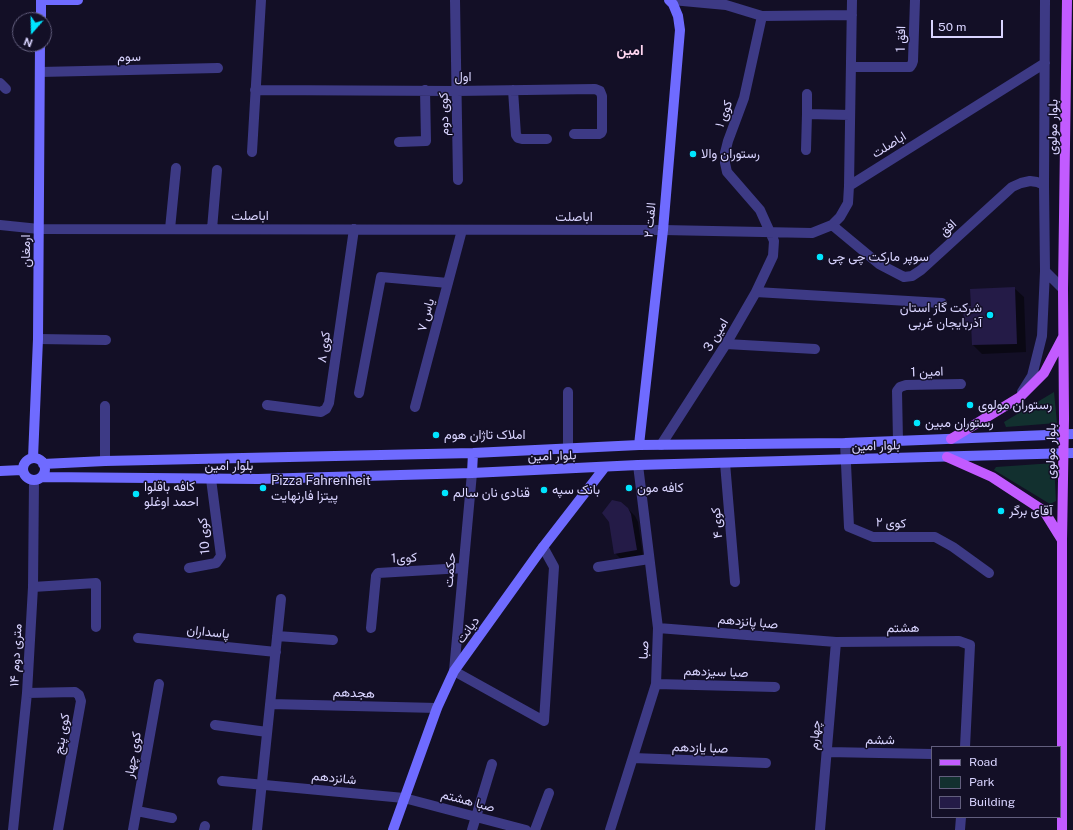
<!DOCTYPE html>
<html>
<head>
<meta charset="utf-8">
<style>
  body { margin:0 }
  #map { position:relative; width:1073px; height:830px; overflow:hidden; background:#130f26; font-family:"Public Sans",sans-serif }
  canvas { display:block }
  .legend { position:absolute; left:931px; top:746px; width:130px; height:72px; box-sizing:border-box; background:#130f26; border:1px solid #625e7d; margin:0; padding:5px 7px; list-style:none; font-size:12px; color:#d9d4ff }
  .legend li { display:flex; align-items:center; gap:8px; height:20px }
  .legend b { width:20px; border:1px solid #625e7d }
  .north { position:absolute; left:12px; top:12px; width:40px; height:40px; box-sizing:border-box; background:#130f26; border:1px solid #625e7d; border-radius:50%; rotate:200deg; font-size:11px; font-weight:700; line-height:16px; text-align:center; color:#d9d4ff }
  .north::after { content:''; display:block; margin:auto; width:14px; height:18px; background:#00e5ff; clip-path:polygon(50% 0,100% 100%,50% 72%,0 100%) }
  .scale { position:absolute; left:931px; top:20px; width:72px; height:18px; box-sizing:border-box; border:2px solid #d9d4ff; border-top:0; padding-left:5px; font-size:12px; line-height:14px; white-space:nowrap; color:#d9d4ff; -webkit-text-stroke:3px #130f26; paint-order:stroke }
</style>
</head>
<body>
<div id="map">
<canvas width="1073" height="830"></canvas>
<ul class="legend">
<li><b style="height:5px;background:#c25bff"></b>Road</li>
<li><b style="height:11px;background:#12302f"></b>Park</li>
<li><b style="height:11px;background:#241b47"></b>Building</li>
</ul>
<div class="north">N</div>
<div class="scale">50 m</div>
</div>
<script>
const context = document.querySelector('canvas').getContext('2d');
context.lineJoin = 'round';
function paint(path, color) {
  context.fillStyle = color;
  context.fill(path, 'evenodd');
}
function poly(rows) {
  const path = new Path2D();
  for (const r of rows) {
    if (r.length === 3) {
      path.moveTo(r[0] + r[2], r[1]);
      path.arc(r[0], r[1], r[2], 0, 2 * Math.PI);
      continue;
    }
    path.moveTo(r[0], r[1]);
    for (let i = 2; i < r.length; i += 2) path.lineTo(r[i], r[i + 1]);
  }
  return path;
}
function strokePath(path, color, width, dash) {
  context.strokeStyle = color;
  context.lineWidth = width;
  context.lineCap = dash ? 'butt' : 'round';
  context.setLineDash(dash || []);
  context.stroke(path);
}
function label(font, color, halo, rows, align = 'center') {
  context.font = font + ' "Public Sans",Vazirmatn,sans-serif';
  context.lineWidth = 3;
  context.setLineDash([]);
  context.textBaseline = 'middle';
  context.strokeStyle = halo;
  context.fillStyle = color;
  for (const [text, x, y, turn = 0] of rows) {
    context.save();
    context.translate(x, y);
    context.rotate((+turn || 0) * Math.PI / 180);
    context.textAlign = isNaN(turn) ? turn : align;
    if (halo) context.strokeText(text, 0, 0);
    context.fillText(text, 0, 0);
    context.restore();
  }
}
paint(poly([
  [1054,392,1057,423,1006,427,1004,422],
  [1054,463,1056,501,1050,504,994,470,996,467]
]), '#12302f');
paint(poly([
  [1014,288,1024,297,1026,352,982,354,973,345,972,330,964,322,972,307],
  [628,509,635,516,638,522,643,556,622,560,615,553]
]), '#0007');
paint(poly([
  [1015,287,1017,344,972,345,971,323,964,323,963,307,971,306,970,289],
  [612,500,621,502,628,508,631,514,637,550,614,554,609,522,602,513]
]), '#241b47');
strokePath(poly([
  [455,0,458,180],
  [672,0,726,5,762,16,852,15],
  [851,67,910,67,912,64,913,61,915,0],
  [40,72,218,68],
  [0,83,6,89],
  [255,90,456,91,595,89,600,91,602,96,602,131,601,133,599,134,574,134],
  [513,90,516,135,518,138,522,139,547,139],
  [807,114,807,94],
  [399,142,426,141,425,90],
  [806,150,807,114,850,115],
  [252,152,261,0],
  [849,186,852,0],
  [0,225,39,229,663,230,812,233,832,225,840,217,848,203,849,186,1045,63],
  [832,225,879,264,904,277,912,276,921,270,1012,187,1021,183,1030,181,1037,182,1044,185],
  [170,229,176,168],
  [212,229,217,170],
  [1045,271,1063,289],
  [756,292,942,303],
  [38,339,106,340],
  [726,344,815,349],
  [568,392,568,448],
  [1022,392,1032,376,1042,336,1045,271,1044,185,1045,0],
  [359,393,381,277,448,283],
  [267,405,321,412,326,409,329,403,354,229],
  [415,407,462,230],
  [898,441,897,391,900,387,906,385,961,384],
  [845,443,849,527,873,537,935,537,953,547,989,573],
  [661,445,726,344,756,292,773,256,774,241,760,210,727,172,725,163,725,153,728,141,744,98,762,16],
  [105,461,105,406],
  [725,463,735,582],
  [472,473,454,671,544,721,554,567,543,547],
  [598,567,649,559],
  [189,568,216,563,221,556,211,479],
  [33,587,96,583,96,627],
  [371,628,376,576,378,573,463,568],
  [658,628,836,642,959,641,970,645,965,747],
  [277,636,333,640],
  [138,638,276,652],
  [656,684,775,687],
  [27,693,75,692,79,695,81,701,58,830],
  [270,704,437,708],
  [215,725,267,732],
  [827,752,932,754],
  [633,758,766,763],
  [222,781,404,798,526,830],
  [137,811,172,818],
  [13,830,27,693,33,587,34,480],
  [133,830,159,684],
  [204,830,205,826],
  [257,830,281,599],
  [472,830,492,764],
  [535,830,549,793],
  [610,830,656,684,658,628,638,465],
  [820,830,836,642],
  [960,830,961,817]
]), '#3d3a85', 10);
strokePath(poly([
  [41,20,41,0,78,0],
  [639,445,663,230,680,30,678,16,673,4,669,0],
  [34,469,11],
  [33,458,38,339,40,44],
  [43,464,105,461,473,453,639,445,845,443,1073,434],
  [0,471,22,470],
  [472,473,473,453],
  [42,477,258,479,472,473,638,465,1073,453],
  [393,830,437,708,454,671,543,547,605,467]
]), '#6f6bff', 10);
strokePath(poly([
  [951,439,1020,397,1044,373,1063,337],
  [947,457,992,477,1044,511,1062,540],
  [1062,830,1062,540,1064,419,1063,289,1067,0]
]), '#c25bff', 10);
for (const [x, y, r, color] of [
  [693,154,4,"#00e5ff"],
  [820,257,4,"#00e5ff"],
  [990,315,4,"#00e5ff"],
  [970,405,4,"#00e5ff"],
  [917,423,4,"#00e5ff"],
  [436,435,4,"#00e5ff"],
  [263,488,4,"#00e5ff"],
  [629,488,4,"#00e5ff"],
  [544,490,4,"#00e5ff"],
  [445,493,4,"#00e5ff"],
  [136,494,4,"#00e5ff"],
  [1001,511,4,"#00e5ff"]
]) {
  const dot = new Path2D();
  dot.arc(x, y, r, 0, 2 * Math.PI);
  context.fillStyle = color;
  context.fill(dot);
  strokePath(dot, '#130f26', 1.5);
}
label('13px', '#d9d4ff', '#130f26', [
  ["افق 1",901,39,-89],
  ["سوم",129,57,-1],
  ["اول",463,77],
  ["کوی دوم",444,114,-91],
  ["کوی ۱",724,114,-70],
  ["بلوار مولوی",1053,127,-89],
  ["اباصلت",889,145,-32],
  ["اباصلت",250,216],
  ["اباصلت",574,217],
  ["الفت ۲",650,220,-85],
  ["افق",948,228,-43],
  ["ارمغان",26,251,-90],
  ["یاس ۷",426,315,-75],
  ["امین 3",716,335,-59],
  ["کوی ۸",324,347,-82],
  ["امین 1",927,372,-2],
  ["بلوار امین",876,446,-2],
  ["بلوار مولوی",1051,451,-89],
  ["بلوار امین",552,456,-2],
  ["بلوار امین",229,466],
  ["کوی ۴",717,523,-95],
  ["کوی ۲",891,523,3],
  ["کوی 10",204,536,-95],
  ["کوی1",404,558,-3],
  ["حکمت",450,570,-85],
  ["صبا پانزدهم",748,622,5],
  ["هشتم",903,628,-1],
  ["دیانت",468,630,-54],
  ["پاسداران",208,632,6],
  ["صبا",644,650,-87],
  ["۱۴ متری دوم",16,655,-87],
  ["صبا سیزدهم",716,672,2],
  ["هجدهم",354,693,2],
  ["کوی پنج",62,734,-80],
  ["چهارم",815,735,-85],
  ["ششم",880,740,1],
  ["صبا یازدهم",700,748,2],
  ["کوی چهار",133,755,-80],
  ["شانزدهم",334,778,6],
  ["صبا هشتم",468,801,15]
]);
label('13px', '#d9d4ff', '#130f26', [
  ["رستوران والا",701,154],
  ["سوپر مارکت چی چی",828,257],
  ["شرکت گاز استان",982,308,"right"],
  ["آذربایجان غربی",982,323,"right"],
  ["رستوران مولوی",978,405],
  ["رستوران مبین",925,423],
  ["املاک تاژان هوم",444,435],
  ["Pizza Fahrenheit",271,481],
  ["پیتزا فارنهایت",271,496],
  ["کافه باقلوا",144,487],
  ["احمد اوغلو",144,502],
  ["کافه مون",637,488],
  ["بانک سپه",552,490],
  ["قنادی نان سالم",453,493],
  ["آقاى برگر",1009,511]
], 'left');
label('bold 14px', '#ffd6f0', '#130f26', [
  ["امین",630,51]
]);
</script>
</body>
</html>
